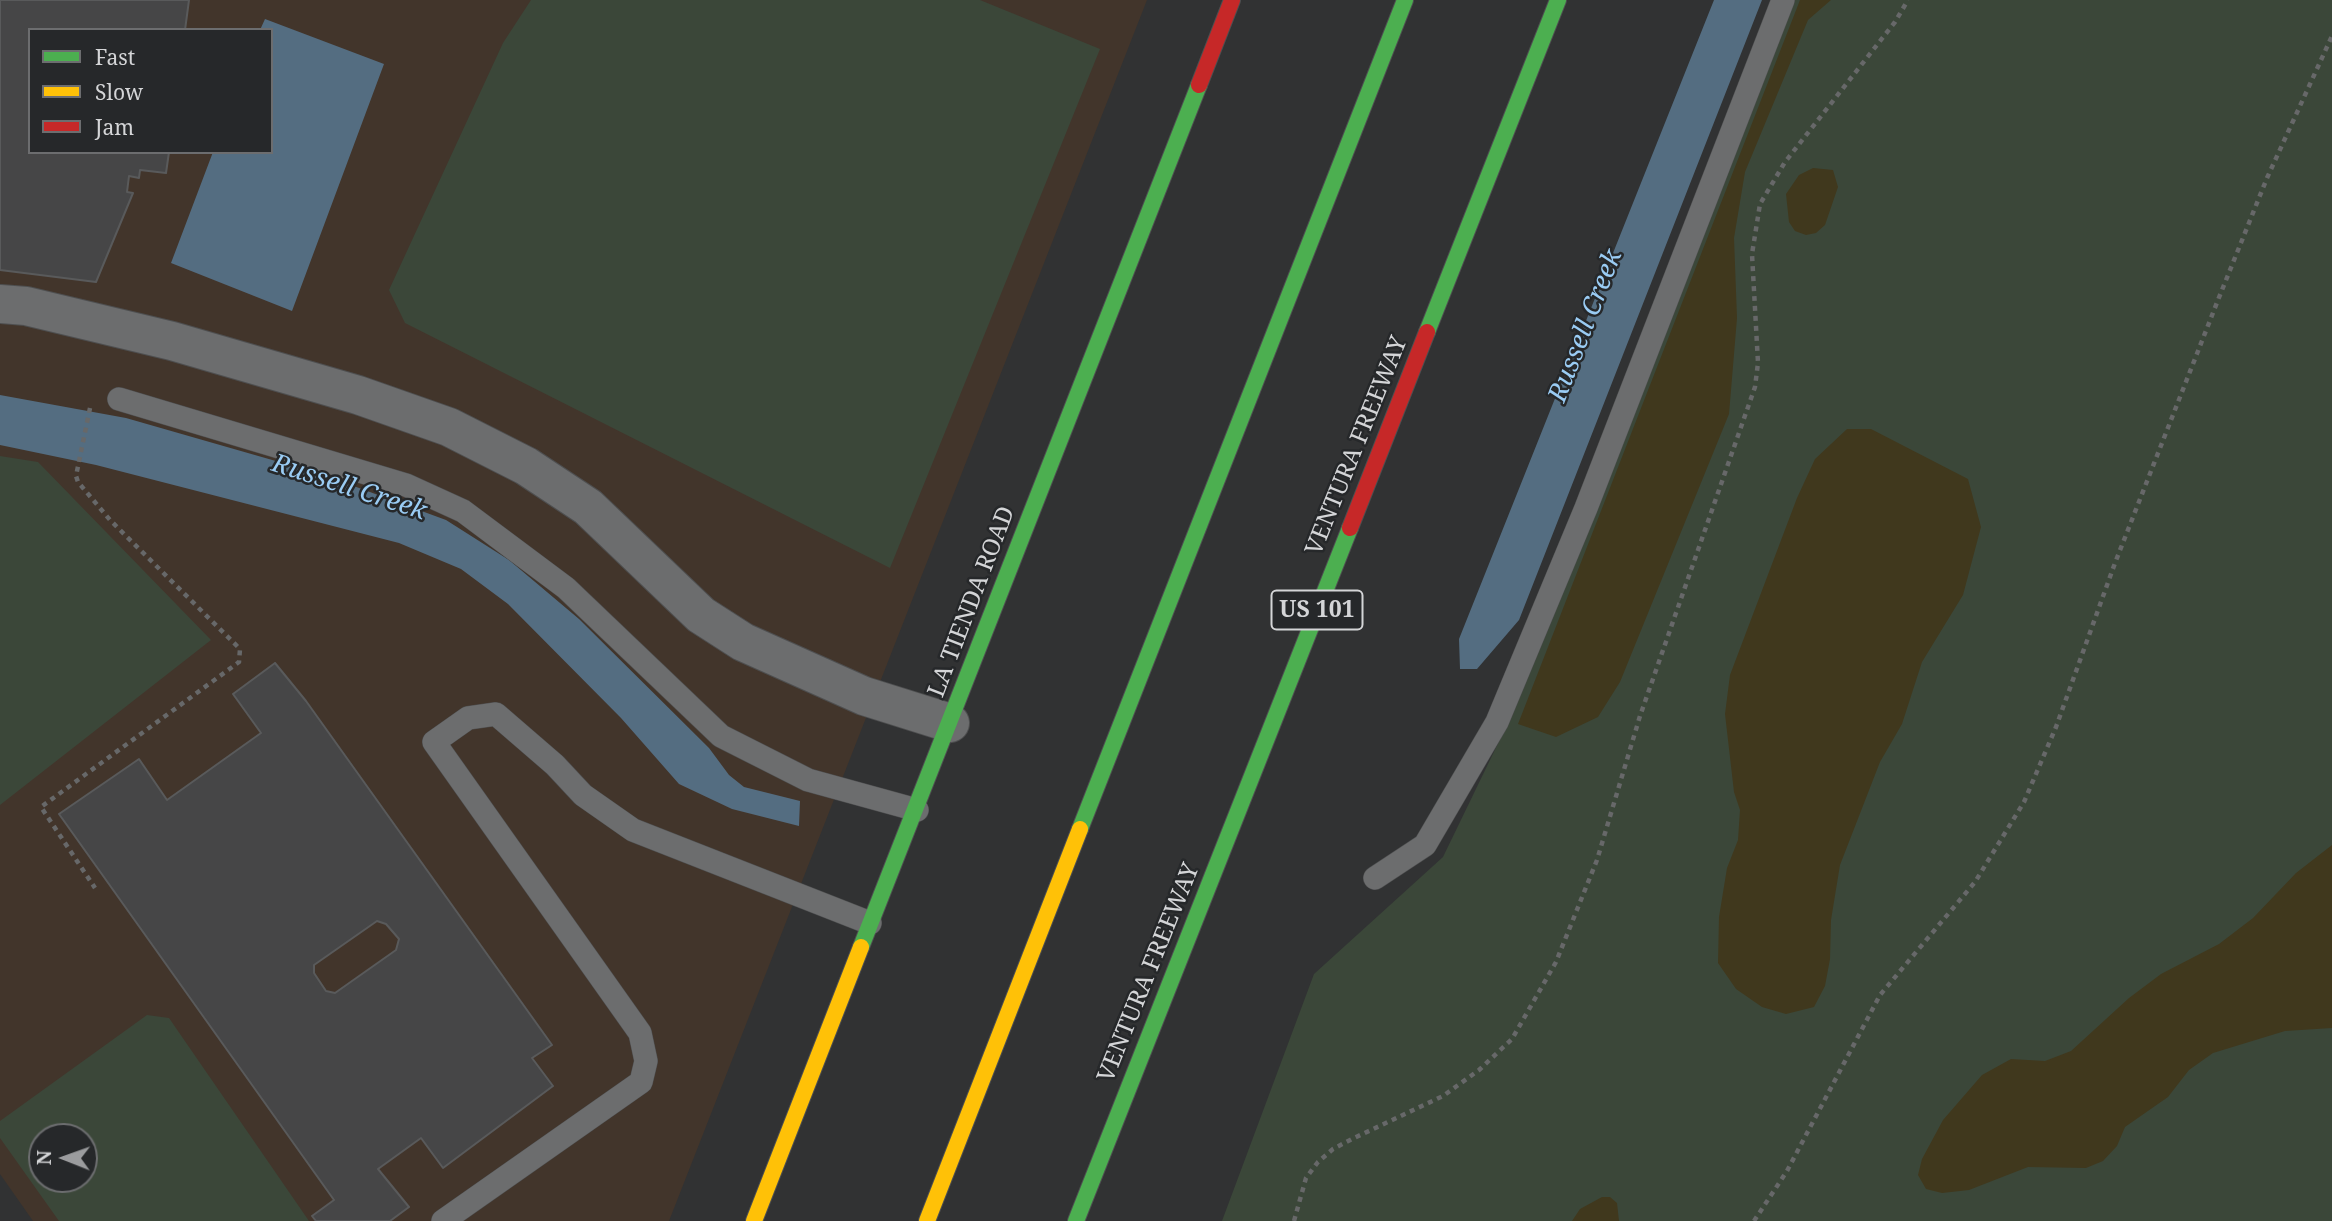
<!DOCTYPE html>
<html>
<head>
<meta charset="utf-8">
<style>
  body { margin:0 }
  #map { position:relative; width:2332px; height:1221px; overflow:hidden; background:#313233; font-family:"Noto Serif",serif }
  canvas { display:block }
  .legend { position:absolute; left:28px; top:28px; width:245px; height:126px; box-sizing:border-box; background:#26282a; border:2px solid #6c6d6f; margin:0; padding:9px 12px; list-style:none; font-size:21px; color:#d4d5d7 }
  .legend li { display:flex; align-items:center; gap:14px; height:35px }
  .legend b { width:35px; border:2px solid #6c6d6f }
  .north { position:absolute; left:28px; top:1123px; width:70px; height:70px; box-sizing:border-box; background:#26282a; border:2px solid #6c6d6f; border-radius:50%; rotate:271deg; font-size:19px; font-weight:700; line-height:28px; text-align:center; color:#d4d5d7 }
  .north::after { content:''; display:block; margin:auto; width:24px; height:32px; background:#9b9c9e; clip-path:polygon(50% 0,100% 100%,50% 72%,0 100%) }
</style>
</head>
<body>
<div id="map">
<canvas width="2332" height="1221"></canvas>
<ul class="legend">
<li><b style="height:9px;background:#4caf50"></b>Fast</li>
<li><b style="height:9px;background:#ffc107"></b>Slow</li>
<li><b style="height:9px;background:#c62828"></b>Jam</li>
</ul>
<div class="north">N</div>
</div>
<script>
const context = document.querySelector('canvas').getContext('2d');
context.lineJoin = 'round';
function paint(path, color) {
  context.fillStyle = color;
  context.fill(path, 'evenodd');
}
function poly(rows) {
  const path = new Path2D();
  for (const r of rows) {
    path.moveTo(r[0], r[1]);
    for (let i = 2; i < r.length; i += 2) path.lineTo(r[i], r[i + 1]);
  }
  return path;
}
function strokePath(path, color, width, dash) {
  context.strokeStyle = color;
  context.lineWidth = width;
  context.lineCap = dash ? 'butt' : 'round';
  context.setLineDash(dash || []);
  context.stroke(path);
}
function label(font, color, halo, rows, align = 'center') {
  context.font = font + ' "Noto Serif",serif';
  context.lineWidth = 5;
  context.setLineDash([]);
  context.textBaseline = 'middle';
  context.strokeStyle = halo;
  context.fillStyle = color;
  for (const [text, x, y, turn = 0] of rows) {
    context.save();
    context.translate(x, y);
    context.rotate((+turn || 0) * Math.PI / 180);
    context.textAlign = isNaN(turn) ? turn : align;
    if (halo) context.strokeText(text, 0, 0);
    context.fillText(text, 0, 0);
    context.restore();
  }
}
paint(poly([
  [0,0,1147,0,669,1221,33,1221,0,1174],
  [30,30,271,30,271,152,30,152],
  [42,1137,84,1137,84,1179,42,1179]
]), '#42352b');
paint(poly([
  [531,0,980,0,1100,49,890,568,405,323,389,290,503,43],
  [1791,0,2332,0,2332,1221,1222,1221,1314,974,1443,857,1505,729],
  [0,456,38,462,211,640,0,805],
  [147,1015,169,1018,309,1221,59,1221,0,1138,0,1121],
  [84,1137,84,1179,42,1179,42,1137]
]), '#3b4739');
paint(poly([
  [1800,0,1831,0,1808,20,1745,172,1734,238,1737,318,1729,414,1620,682,1598,717,1556,737,1518,724],
  [1813,168,1833,170,1838,187,1825,225,1816,233,1806,235,1795,231,1789,222,1786,194,1799,175],
  [1847,429,1871,429,1968,479,1981,527,1963,595,1922,662,1902,724,1880,762,1840,865,1831,920,1830,959,1825,986,1814,1007,1786,1014,1762,1007,1736,989,1718,963,1719,917,1727,868,1738,840,1740,810,1734,792,1725,714,1730,675,1797,498,1815,459],
  [2332,845,2332,1028,2285,1031,2213,1053,2189,1070,2168,1097,2125,1127,2117,1146,2103,1161,2086,1168,2028,1167,1969,1190,1942,1193,1926,1189,1918,1175,1922,1159,1943,1120,1982,1075,2011,1059,2045,1061,2071,1051,2129,998,2161,974,2219,944,2253,918,2296,873],
  [1602,1197,1610,1197,1617,1203,1619,1221,1572,1221,1580,1209]
]), '#40381d');
paint(poly([
  [1714,0,1762,0,1519,620,1477,669,1460,669,1459,639],
  [265,19,384,64,292,311,171,263,213,152,271,152,271,30,260,30],
  [0,395,126,418,321,474,446,520,509,560,579,619,709,748,729,775,744,787,800,801,799,826,732,809,679,784,621,718,508,604,461,569,399,543,96,465,0,445]
]), '#546d81');
const building = poly([
  [0,0,189,0,185,30,30,30,30,152,169,152,166,173,140,170,139,178,129,176,127,192,133,193,96,282,0,270,0,0],
  [275,663,306,701,552,1045,532,1058,553,1086,443,1168,421,1138,378,1169,409,1207,390,1221,316,1221,312,1216,334,1200,59,814,139,759,167,800,261,733,233,694,275,663],
  [377,921,386,924,399,939,396,950,335,993,326,991,314,973,314,965,377,921]
]);
paint(building, '#464647');
strokePath(building, '#595a5b', 2);
const lane = poly([
  [119,399,406,485,463,511,566,588,721,736,808,780,917,810],
  [1375,878,1425,845,1497,722,1586,508,1783,0],
  [443,1221,641,1082,646,1061,640,1033,434,742,468,718,496,714,555,765,583,795,633,830,870,923]
]);
const street = poly([
  [0,304,26,306,172,341,358,395,449,427,526,466,588,507,701,615,743,642,864,696,950,723]
]);
const fast = poly([
  [1427,332,1558,0],
  [1080,829,1405,0],
  [861,947,1199,85],
  [1076,1221,1350,528]
]);
const slow = poly([
  [754,1221,861,947],
  [927,1221,1080,829]
]);
const jam = poly([
  [1199,85,1232,0],
  [1350,528,1427,332]
]);
strokePath(lane, '#4e4f50', 24);
strokePath(street, '#4e4f50', 40);
strokePath(fast, '#4e4f50', 18);
strokePath(slow, '#4e4f50', 18);
strokePath(jam, '#4e4f50', 18);
strokePath(poly([
  [90,408,76,476,78,482,110,520,240,649,239,662,41,807,95,888],
  [1294,1221,1306,1178,1318,1162,1333,1149,1352,1139,1443,1096,1479,1070,1512,1039,1556,962,1597,860,1640,716,1755,387,1758,363,1752,254,1760,204,1785,162,1895,22,1908,0],
  [1754,1221,1787,1171,1880,995,1975,882,2024,802,2056,727,2115,563,2218,300,2267,178,2332,36]
]), '#676869', 4.5, [5, 5]);
strokePath(lane, '#6c6d6e', 23);
strokePath(street, '#6c6d6e', 38);
strokePath(fast, '#4caf50', 16);
strokePath(slow, '#ffc107', 16);
strokePath(jam, '#c62828', 16);
for (const [x, y, w] of [
  [1317,610,91]
]) {
  const box = new Path2D();
  box.roundRect(x - w / 2, y - 19.5, w, 39, 5);
  context.fillStyle = '#26282a';
  context.fill(box);
  strokePath(box, '#d4d5d7', 2);
}
label('bold 23px', '#d4d5d7', null, [
  ["US 101",1317,610]
]);
label('24px', '#d4d5d7', '#26282a', [
  ["VENTURA FREEWAY",1357,446,-68],
  ["LA TIENDA ROAD",972,602,-69],
  ["VENTURA FREEWAY",1149,973,-68]
]);
label('italic 26px', '#9accf4', '#26282a', [
  ["Russell Creek",1586,326,-69],
  ["Russell Creek",349,488,18]
]);
</script>
</body>
</html>
